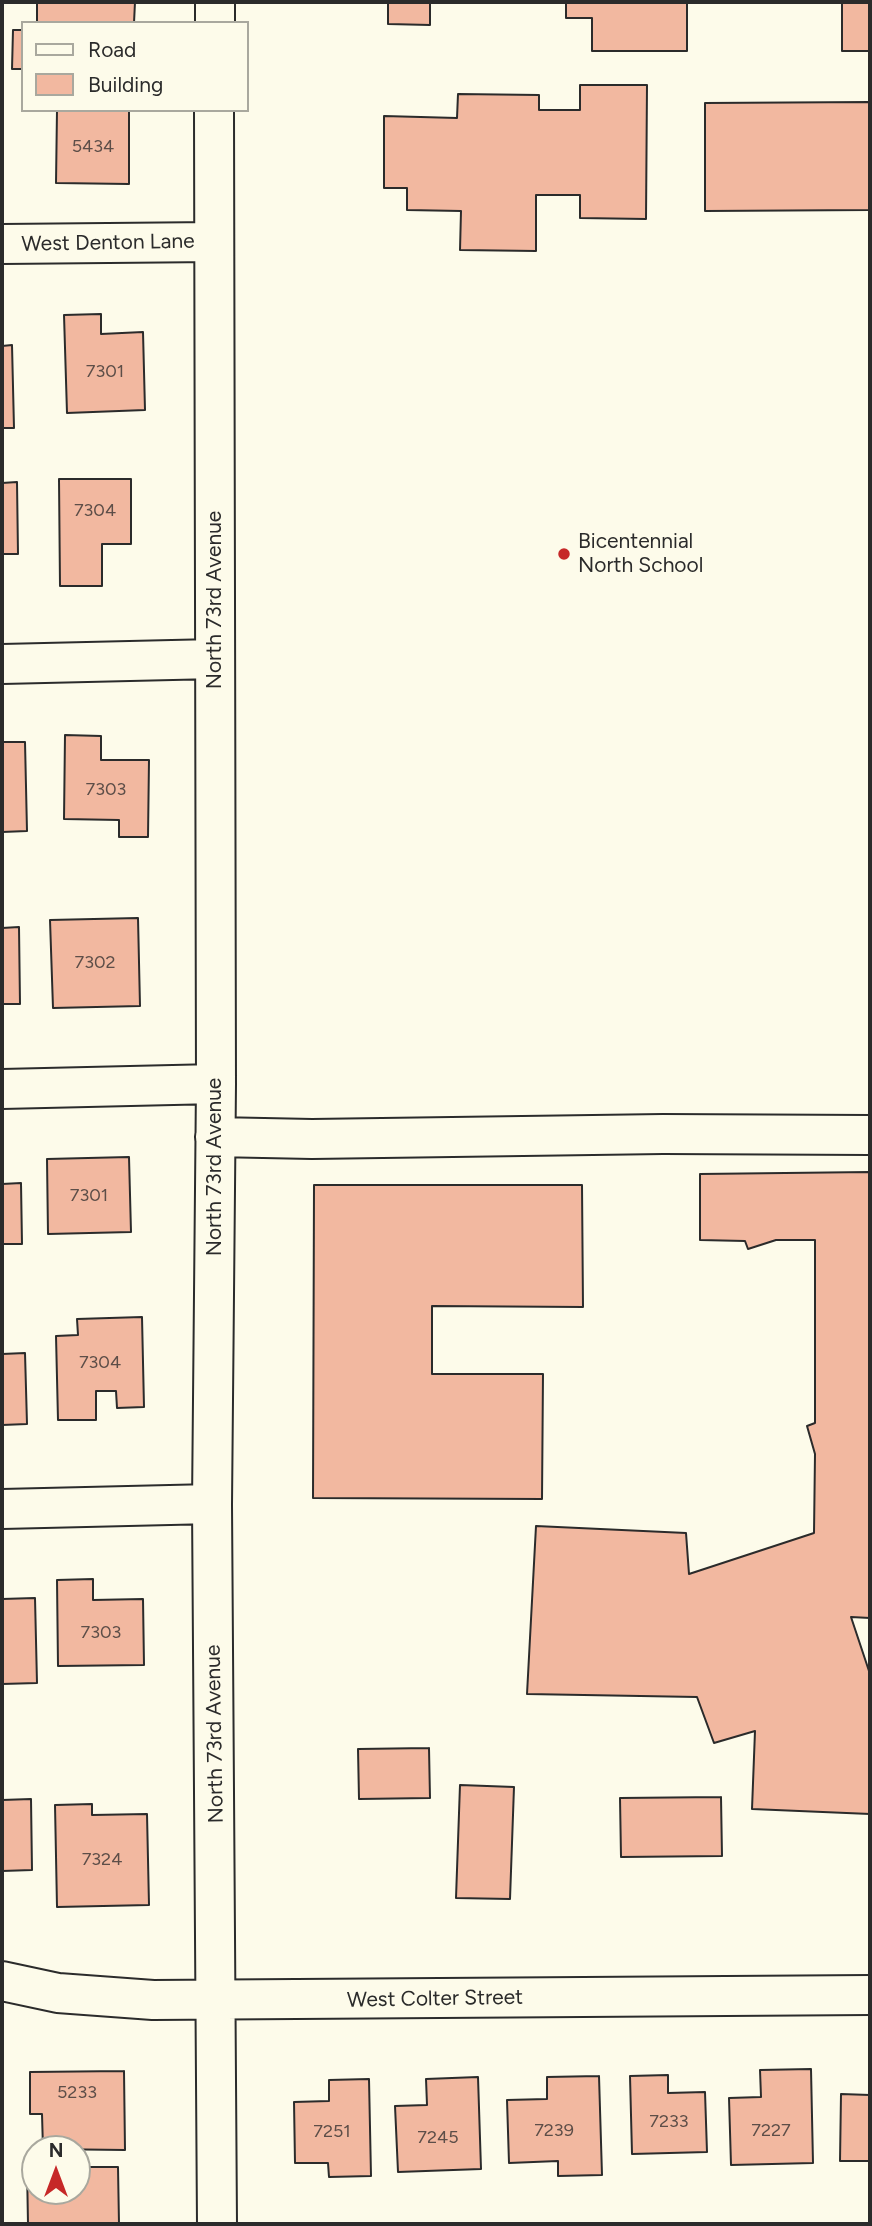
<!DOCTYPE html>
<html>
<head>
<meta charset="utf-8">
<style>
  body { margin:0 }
  #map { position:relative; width:872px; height:2226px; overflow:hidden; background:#fdfbea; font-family:Figtree,sans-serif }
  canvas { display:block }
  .frame { position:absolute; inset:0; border:4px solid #2b2b2b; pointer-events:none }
  .legend { position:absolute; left:21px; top:21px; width:228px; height:91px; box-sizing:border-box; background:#fdfbea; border:2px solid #a9a89e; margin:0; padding:9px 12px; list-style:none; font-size:21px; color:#2b2b2b }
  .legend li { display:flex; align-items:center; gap:14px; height:35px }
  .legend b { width:35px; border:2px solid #a9a89e }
  .north { position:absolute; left:21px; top:2135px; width:70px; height:70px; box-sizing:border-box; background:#fdfbea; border:2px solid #a9a89e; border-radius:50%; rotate:0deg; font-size:19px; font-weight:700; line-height:28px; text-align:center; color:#2b2b2b }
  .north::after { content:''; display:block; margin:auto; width:24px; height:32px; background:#c62828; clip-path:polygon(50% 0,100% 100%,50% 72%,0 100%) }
</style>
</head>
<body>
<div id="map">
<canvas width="872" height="2226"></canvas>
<div class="frame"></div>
<ul class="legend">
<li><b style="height:9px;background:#fdfbea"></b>Road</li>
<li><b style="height:19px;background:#f2b8a0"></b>Building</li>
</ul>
<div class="north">N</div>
</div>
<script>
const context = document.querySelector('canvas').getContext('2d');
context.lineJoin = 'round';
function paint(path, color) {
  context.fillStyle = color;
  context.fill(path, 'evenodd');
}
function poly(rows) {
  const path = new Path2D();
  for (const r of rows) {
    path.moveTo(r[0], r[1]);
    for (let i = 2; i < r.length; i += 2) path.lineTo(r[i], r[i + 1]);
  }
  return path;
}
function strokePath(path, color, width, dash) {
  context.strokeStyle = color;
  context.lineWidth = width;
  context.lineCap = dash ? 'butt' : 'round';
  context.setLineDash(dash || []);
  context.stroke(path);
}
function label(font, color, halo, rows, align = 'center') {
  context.font = font + ' Figtree,sans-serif';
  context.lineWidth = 5;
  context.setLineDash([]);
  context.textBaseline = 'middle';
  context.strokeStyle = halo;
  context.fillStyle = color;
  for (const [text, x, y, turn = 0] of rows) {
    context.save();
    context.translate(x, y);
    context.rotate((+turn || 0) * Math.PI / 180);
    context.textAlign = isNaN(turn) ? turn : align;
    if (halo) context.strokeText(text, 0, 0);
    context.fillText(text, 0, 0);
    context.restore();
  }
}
const building = poly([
  [37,2,135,2,134,23,37,23,37,2],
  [388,2,430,2,430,25,388,24,388,2],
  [566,2,687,2,687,51,592,51,592,18,566,18,566,2],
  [801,2,870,2,870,51,842,51,842,2,801,2],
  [13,30,23,30,23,69,12,69,13,30],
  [580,85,647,85,646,219,580,218,580,195,536,195,536,251,460,250,461,211,407,210,407,188,384,188,384,116,457,118,458,94,539,95,539,110,580,110,580,85],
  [870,102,870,210,705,211,705,103,870,102],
  [57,110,129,110,129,184,56,183,57,110],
  [101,314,101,334,143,332,145,410,67,413,64,315,101,314],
  [12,345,14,428,2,428,2,346,12,345],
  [59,479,131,479,131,544,102,544,102,586,60,586,59,479],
  [17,482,18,554,2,554,2,483,17,482],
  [65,735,101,736,101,760,149,760,148,837,119,837,119,820,64,819,65,735],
  [2,742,25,742,27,831,2,832,2,742],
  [138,918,140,1006,53,1008,50,920,138,918],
  [19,927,20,1004,2,1004,2,928,19,927],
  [129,1157,131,1232,48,1234,47,1159,129,1157],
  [870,1172,870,1618,851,1617,870,1674,870,1814,752,1809,755,1731,714,1743,697,1697,527,1694,536,1526,686,1533,689,1574,814,1533,815,1454,807,1426,815,1423,815,1240,776,1240,748,1249,745,1241,700,1240,700,1174,870,1172],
  [21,1183,22,1244,2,1244,2,1184,21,1183],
  [314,1185,582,1185,583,1307,432,1306,432,1374,543,1374,542,1499,313,1498,314,1185],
  [142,1317,144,1407,117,1408,116,1391,96,1391,96,1420,58,1420,56,1336,78,1335,77,1319,142,1317],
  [25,1353,27,1424,2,1425,2,1354,25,1353],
  [93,1579,93,1600,143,1599,144,1665,58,1666,57,1580,93,1579],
  [35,1598,37,1683,2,1684,2,1599,35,1598],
  [429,1748,430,1798,359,1799,358,1749,429,1748],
  [460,1785,514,1787,510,1899,456,1898,460,1785],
  [721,1797,722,1856,621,1857,620,1798,721,1797],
  [31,1799,32,1870,2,1871,2,1800,31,1799],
  [92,1804,92,1815,147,1814,149,1905,57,1907,55,1805,92,1804],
  [811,2069,813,2163,731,2165,729,2098,761,2097,760,2070,811,2069],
  [124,2071,125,2150,43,2149,42,2114,30,2114,30,2072,124,2071],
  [668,2075,668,2093,705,2092,707,2152,632,2154,630,2076,668,2075],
  [599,2076,602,2175,558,2176,558,2161,509,2163,507,2100,547,2099,547,2077,599,2076],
  [478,2077,481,2169,398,2172,395,2106,427,2105,426,2079,478,2077],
  [369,2079,371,2176,329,2177,328,2163,295,2163,294,2102,329,2101,329,2080,369,2079],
  [841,2094,870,2095,870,2161,840,2161,841,2094],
  [77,2167,118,2167,119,2224,28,2224,27,2168,35,2168,35,2191,77,2191,77,2167]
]);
paint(building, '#f2b8a0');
strokePath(building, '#2b2b2b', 2);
const minor = poly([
  [215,23,215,2],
  [214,110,216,1084,212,1504,217,2224],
  [2,244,214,242],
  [2,664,215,659],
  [2,1089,216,1084],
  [215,1137,312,1139,663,1134,870,1135],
  [2,1509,212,1504],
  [2,1981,58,1993,153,2000,870,1995]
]);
strokePath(minor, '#2b2b2b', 42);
strokePath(minor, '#fdfbea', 38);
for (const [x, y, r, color] of [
  [564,554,7,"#c62828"]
]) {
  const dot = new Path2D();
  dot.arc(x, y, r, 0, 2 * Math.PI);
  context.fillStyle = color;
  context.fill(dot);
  strokePath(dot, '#fdfbea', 2.5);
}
label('18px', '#5d4e48', null, [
  ["5434",93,147],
  ["7301",105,372],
  ["7304",95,511],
  ["7303",106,790],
  ["7302",95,963],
  ["7301",89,1196],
  ["7304",100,1363],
  ["7303",101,1633],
  ["7324",102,1860],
  ["5233",77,2093],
  ["7233",669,2122],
  ["7239",554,2131],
  ["7227",771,2131],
  ["7251",332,2132],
  ["7245",438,2138]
]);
label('21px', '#2b2b2b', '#fdfbea', [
  ["West Denton Lane",108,243,-1],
  ["North 73rd Avenue",215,600,-90],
  ["North 73rd Avenue",215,1167,-90],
  ["North 73rd Avenue",215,1734,-91],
  ["West Colter Street",435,1999,-1]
]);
label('21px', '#2b2b2b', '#fdfbea', [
  ["Bicentennial",578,542],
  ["North School",578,566]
], 'left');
</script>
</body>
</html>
